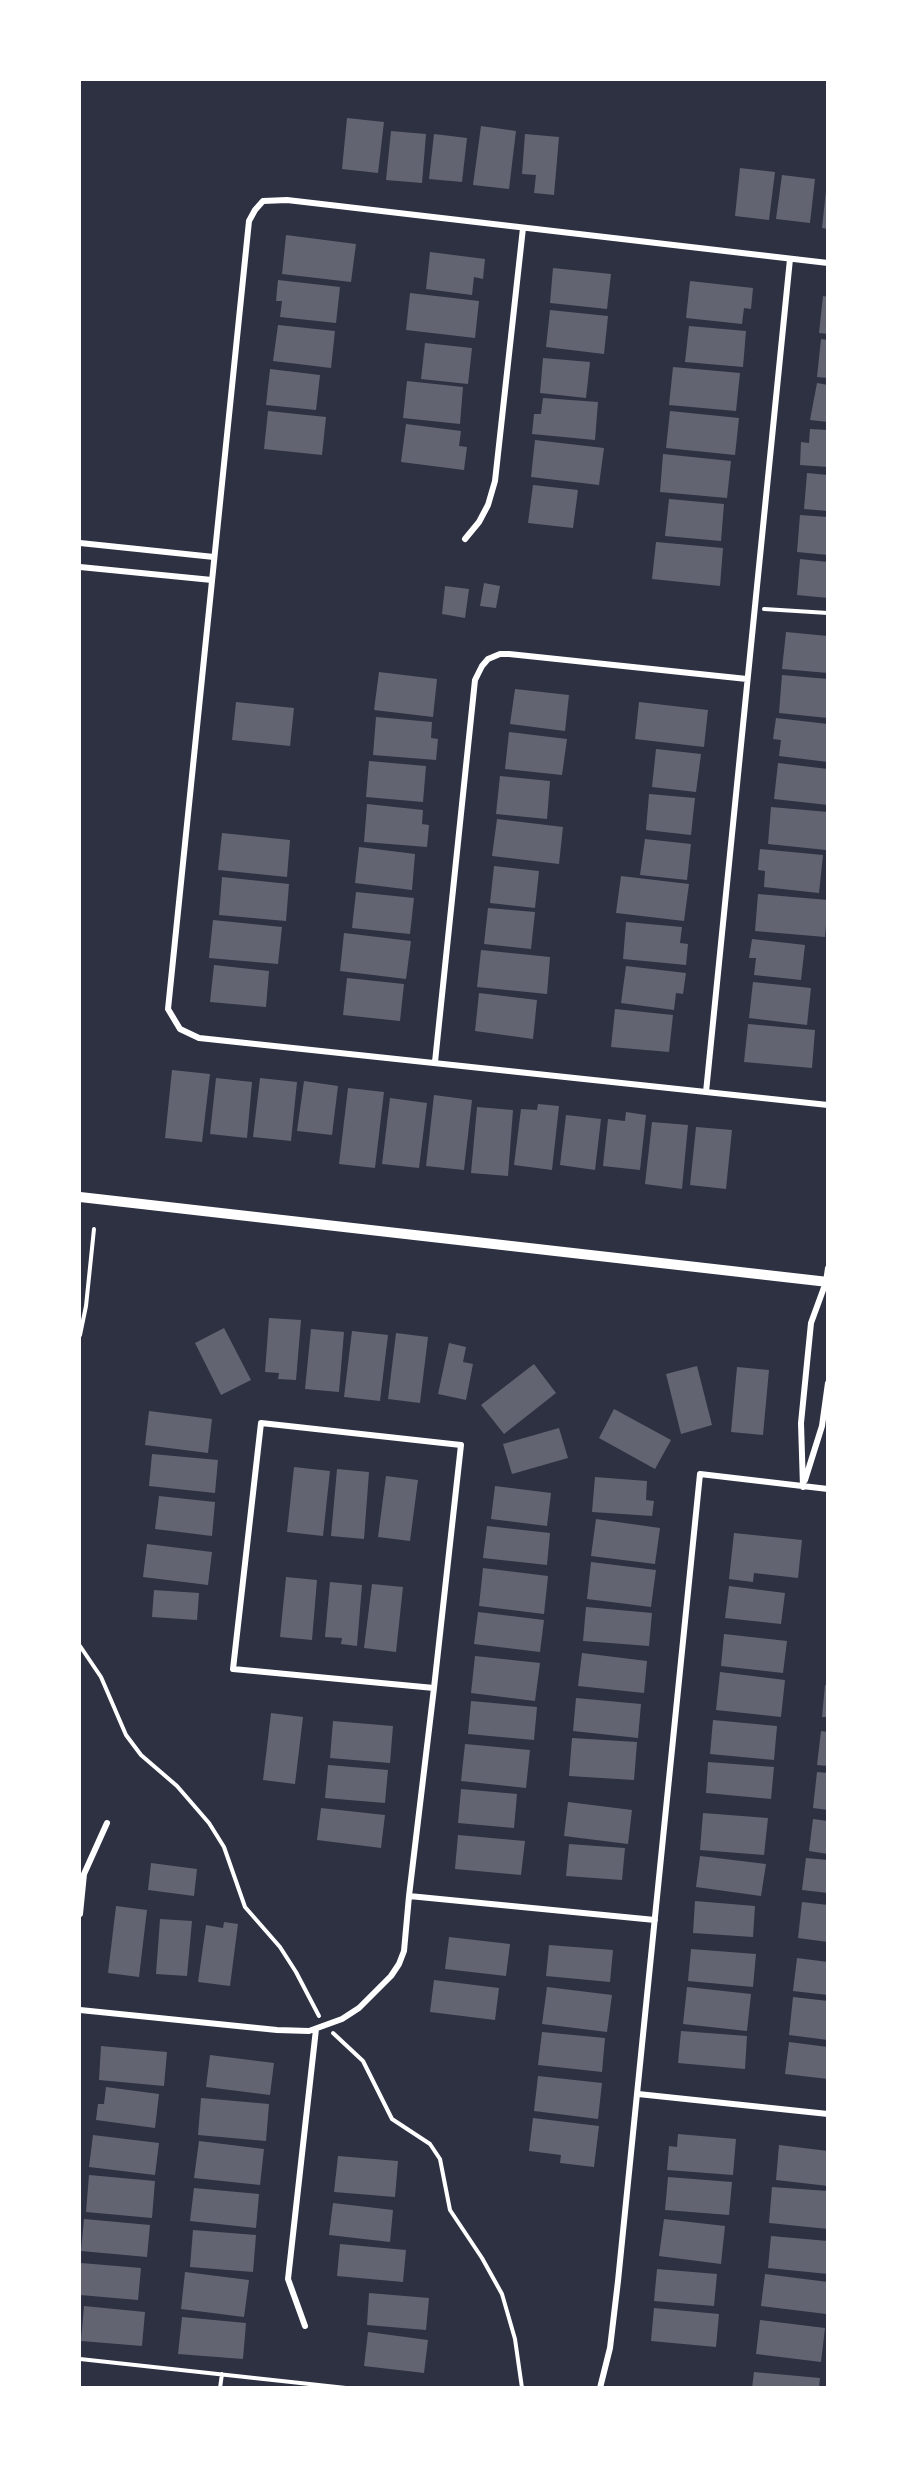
<!DOCTYPE html>
<html>
<head>
<meta charset="utf-8">
<style>
  body { margin:0 }
  #map { position:relative; width:907px; height:2467px; overflow:hidden; background:#2d3142; font-family:"Source Serif 4",serif }
  canvas { display:block }
  .frame { position:absolute; inset:0; border:81px solid #fff; pointer-events:none }
</style>
</head>
<body>
<div id="map">
<canvas width="907" height="2467"></canvas>
<div class="frame"></div>
</div>
<script>
const context = document.querySelector('canvas').getContext('2d');
context.lineJoin = 'round';
function paint(path, color) {
  context.fillStyle = color;
  context.fill(path, 'evenodd');
}
function poly(rows) {
  const path = new Path2D();
  for (const r of rows) {
    path.moveTo(r[0], r[1]);
    for (let i = 2; i < r.length; i += 2) path.lineTo(r[i], r[i + 1]);
  }
  return path;
}
function strokePath(path, color, width, dash) {
  context.strokeStyle = color;
  context.lineWidth = width;
  context.lineCap = dash ? 'butt' : 'round';
  context.setLineDash(dash || []);
  context.stroke(path);
}
paint(poly([
  [347,118,384,122,378,173,342,169],
  [481,126,516,131,509,189,473,185],
  [391,131,426,134,422,183,386,180],
  [434,134,467,138,462,182,429,179],
  [525,134,559,137,554,195,534,193,536,175,522,174],
  [740,168,775,172,769,220,735,216],
  [782,175,815,179,810,223,776,219],
  [826,191,828,192,828,229,822,228],
  [286,235,356,244,351,282,282,274],
  [430,252,485,259,483,279,474,277,472,295,426,289],
  [553,268,611,274,607,309,550,303],
  [278,280,340,287,336,323,280,317,282,301,276,301],
  [690,281,753,288,751,309,744,308,742,324,686,318],
  [410,293,479,301,475,338,406,330],
  [823,296,828,297,828,334,819,333],
  [550,310,608,316,604,354,546,347],
  [278,325,335,331,331,368,273,361],
  [689,326,746,331,743,367,685,362],
  [821,339,828,340,828,378,817,377],
  [425,343,472,348,468,384,421,379],
  [543,358,590,362,586,398,540,393],
  [673,367,740,373,736,411,669,405],
  [270,369,320,375,316,410,266,405],
  [407,381,463,387,460,424,403,418],
  [817,383,828,385,828,422,810,420],
  [543,398,598,402,595,440,532,434,534,414,541,414],
  [268,411,326,417,322,455,264,449],
  [670,411,739,418,735,455,666,448],
  [406,424,461,431,459,446,467,447,464,470,401,462],
  [810,429,828,430,828,467,800,465,801,442,809,443],
  [535,440,604,448,599,485,531,477],
  [663,454,731,461,727,498,660,492],
  [807,473,828,475,828,511,804,509],
  [533,485,578,490,573,528,528,523],
  [669,499,724,504,721,541,665,536],
  [800,515,828,517,828,555,797,552],
  [656,542,723,548,720,586,652,579],
  [800,559,828,562,828,598,797,595],
  [484,583,500,586,496,608,480,606],
  [445,586,469,589,465,618,442,614],
  [786,632,828,636,828,673,782,669],
  [379,672,437,679,433,717,374,710],
  [782,675,828,679,828,718,779,713],
  [515,689,569,695,565,731,510,724],
  [236,702,294,708,290,746,232,740],
  [639,702,708,710,704,747,635,739],
  [376,717,432,722,431,738,438,739,436,760,373,755],
  [776,718,828,724,828,762,779,756,781,740,773,739],
  [509,732,567,739,562,775,505,769],
  [656,749,701,754,696,792,652,787],
  [369,761,426,766,423,802,366,797],
  [778,763,828,769,828,805,774,799],
  [500,776,550,781,547,819,496,814],
  [649,794,695,798,691,835,646,830],
  [367,804,423,810,422,824,429,825,427,847,364,842],
  [771,807,828,812,826,850,768,844],
  [497,819,563,827,559,864,492,856],
  [222,833,290,840,287,877,218,870],
  [645,839,691,844,687,880,640,875],
  [359,847,415,854,412,890,355,883],
  [760,849,823,855,819,893,764,887,765,871,758,870],
  [494,866,539,871,535,908,490,903],
  [621,876,689,884,684,921,616,913],
  [222,877,289,884,286,921,219,915],
  [356,892,414,898,410,934,352,928],
  [758,894,828,900,825,937,755,931],
  [488,908,535,912,531,949,484,944],
  [213,920,282,927,278,964,209,958],
  [626,922,682,927,680,943,688,944,686,965,623,959],
  [344,933,411,941,406,979,340,971],
  [752,939,805,945,801,980,754,975,756,958,749,958],
  [481,950,550,957,547,994,477,987],
  [214,965,269,971,266,1007,210,1002],
  [626,966,686,973,683,994,676,993,674,1010,621,1003],
  [347,978,404,984,400,1021,343,1015],
  [753,982,811,988,807,1025,749,1018],
  [479,993,537,1000,533,1039,475,1031],
  [615,1009,673,1015,669,1052,611,1047],
  [748,1024,815,1030,812,1068,744,1062],
  [172,1070,210,1074,202,1142,165,1138],
  [216,1078,252,1082,247,1138,210,1134],
  [260,1078,297,1082,291,1141,253,1137],
  [304,1081,338,1086,332,1135,297,1131],
  [348,1088,384,1092,375,1168,339,1164],
  [434,1095,472,1100,464,1170,426,1166],
  [390,1098,427,1103,419,1168,382,1164],
  [538,1104,559,1106,552,1170,514,1165,521,1109,537,1110],
  [477,1107,513,1110,508,1176,471,1173],
  [626,1112,646,1115,640,1170,603,1166,608,1119,625,1121],
  [566,1115,601,1119,595,1170,560,1165],
  [652,1122,688,1125,682,1189,645,1184],
  [696,1127,732,1130,726,1189,690,1185],
  [269,1318,301,1320,296,1380,278,1379,279,1373,265,1372],
  [224,1328,251,1380,221,1395,195,1343],
  [311,1329,344,1332,339,1392,305,1389],
  [352,1331,388,1335,380,1401,344,1397],
  [396,1333,428,1337,420,1403,388,1399],
  [449,1343,466,1347,463,1362,473,1364,466,1400,438,1394],
  [534,1364,556,1393,504,1434,481,1405],
  [697,1366,712,1425,681,1434,666,1374],
  [737,1367,769,1370,763,1435,731,1432],
  [614,1409,671,1440,655,1469,599,1438],
  [149,1411,212,1419,208,1453,145,1445],
  [559,1428,568,1458,512,1474,503,1444],
  [152,1454,218,1460,215,1493,149,1486],
  [294,1467,330,1471,323,1536,287,1532],
  [337,1469,369,1472,364,1539,331,1536],
  [386,1476,418,1480,410,1541,378,1537],
  [595,1477,647,1481,646,1500,654,1501,652,1516,592,1512],
  [495,1486,551,1493,547,1526,491,1519],
  [159,1496,215,1502,212,1536,155,1529],
  [596,1519,660,1528,655,1564,591,1556],
  [487,1526,550,1533,547,1565,483,1558],
  [734,1533,802,1540,798,1578,754,1573,753,1582,729,1579],
  [147,1544,212,1552,208,1585,143,1577],
  [591,1562,656,1570,651,1607,587,1599],
  [483,1568,548,1576,544,1614,479,1606],
  [286,1577,317,1580,312,1640,280,1637],
  [330,1582,362,1585,357,1646,341,1644,342,1638,325,1637],
  [372,1584,403,1587,396,1652,364,1648],
  [729,1586,785,1593,781,1624,725,1618],
  [154,1590,199,1593,197,1620,152,1617],
  [586,1607,652,1613,649,1646,583,1641],
  [478,1612,544,1620,540,1652,474,1644],
  [724,1634,787,1641,783,1673,721,1666],
  [582,1653,647,1661,644,1693,578,1686],
  [475,1656,540,1663,535,1701,471,1693],
  [720,1672,785,1680,781,1717,716,1710],
  [825,1685,828,1685,828,1717,822,1717],
  [576,1698,641,1704,638,1738,573,1731],
  [471,1701,537,1707,534,1740,468,1734],
  [271,1713,303,1717,295,1784,263,1780],
  [713,1720,777,1726,774,1760,710,1754],
  [333,1721,393,1726,390,1763,330,1758],
  [821,1731,828,1732,828,1766,817,1765],
  [572,1738,637,1742,634,1780,569,1776],
  [465,1744,530,1750,526,1788,461,1781],
  [708,1762,774,1767,771,1799,706,1793],
  [328,1765,388,1770,385,1803,325,1798],
  [817,1772,828,1773,828,1810,813,1808],
  [461,1789,517,1794,514,1828,458,1823],
  [568,1802,632,1810,628,1844,564,1836],
  [321,1808,385,1815,381,1848,317,1840],
  [703,1813,768,1818,764,1855,700,1850],
  [813,1819,828,1821,828,1854,809,1851],
  [458,1835,525,1841,521,1875,455,1869],
  [569,1844,625,1848,622,1880,566,1876],
  [700,1856,766,1864,761,1896,696,1887],
  [806,1858,828,1860,828,1893,802,1890],
  [151,1863,197,1869,194,1896,148,1890],
  [695,1901,755,1906,753,1937,693,1933],
  [802,1902,828,1905,828,1942,798,1938],
  [116,1906,147,1910,139,1977,108,1973],
  [160,1919,192,1921,187,1976,156,1974],
  [224,1922,238,1924,230,1986,198,1982,206,1925,223,1928],
  [449,1937,510,1944,506,1976,445,1969],
  [549,1945,613,1950,610,1982,546,1976],
  [691,1949,756,1954,753,1987,688,1981],
  [797,1958,828,1962,828,1995,793,1991],
  [434,1980,499,1988,495,2020,430,2012],
  [547,1987,612,1995,607,2032,542,2024],
  [687,1987,751,1994,747,2031,683,2024],
  [793,1997,828,2001,828,2040,789,2035],
  [681,2031,747,2036,745,2069,678,2063],
  [542,2032,605,2038,602,2072,538,2065],
  [789,2042,828,2047,828,2079,785,2074],
  [101,2046,167,2052,164,2086,99,2080],
  [210,2055,274,2063,270,2095,206,2087],
  [538,2076,602,2083,598,2119,534,2111],
  [106,2087,159,2094,155,2128,96,2120,98,2104,104,2104],
  [201,2098,269,2104,266,2141,198,2135],
  [533,2118,599,2126,594,2167,560,2163,561,2155,529,2151],
  [678,2134,736,2139,733,2175,667,2170,669,2146,677,2147],
  [93,2135,159,2143,155,2175,89,2167],
  [199,2141,264,2149,260,2185,194,2178],
  [779,2145,828,2151,828,2186,776,2180],
  [338,2156,398,2161,395,2197,334,2192],
  [89,2175,155,2181,152,2218,86,2212],
  [668,2177,732,2182,729,2215,665,2210],
  [772,2187,828,2191,828,2229,769,2223],
  [194,2188,259,2194,256,2228,190,2221],
  [333,2203,393,2210,390,2242,329,2235],
  [84,2219,150,2225,147,2257,81,2251],
  [664,2219,725,2226,721,2264,659,2256],
  [193,2230,256,2235,253,2272,190,2267],
  [771,2236,828,2241,828,2274,768,2268],
  [340,2244,406,2250,403,2282,337,2276],
  [81,2263,141,2268,138,2300,80,2295],
  [657,2269,717,2274,714,2306,654,2301],
  [185,2272,249,2280,244,2317,181,2309],
  [765,2274,828,2282,826,2314,761,2306],
  [369,2293,429,2298,426,2330,367,2325],
  [84,2306,145,2312,142,2346,81,2341],
  [654,2308,719,2314,716,2347,651,2341],
  [182,2317,246,2323,243,2359,178,2354],
  [760,2320,825,2328,821,2362,756,2354],
  [368,2332,428,2340,424,2373,364,2366],
  [754,2372,820,2378,819,2388,752,2388]
]), '#626471');
strokePath(poly([
  [764,609,828,613],
  [80,1335,86,1306,94,1229],
  [80,1646,101,1677,126,1735,141,1755,177,1786,209,1823,224,1847,245,1907,280,1947,296,1972,319,2016],
  [333,2033,363,2061,392,2119,430,2144,440,2159,450,2210,482,2258,502,2294,515,2339,522,2388],
  [80,2359,346,2388],
  [220,2388,222,2374]
]), '#fff', 4);
strokePath(poly([
  [828,263,287,200,263,201,255,210,249,221,168,1009,180,1029,199,1038,828,1105],
  [465,539,479,522,488,505,495,481,523,228],
  [80,543,214,557],
  [80,567,212,580],
  [435,1062,475,680,482,666,488,659,500,654,509,654,747,679],
  [706,1092,790,259],
  [805,1480,822,1426,828,1383],
  [803,1487,801,1423,811,1323,826,1282,828,1268],
  [409,1896,655,1920],
  [80,1914,84,1874,107,1823],
  [80,2010,277,2030,309,2031,342,2019,359,2008,391,1976,399,1964,404,1951,409,1896,434,1688,461,1445,261,1423,233,1669,434,1688],
  [638,2094,828,2114],
  [305,2326,288,2279,316,2029],
  [600,2388,610,2348,618,2281,700,1474,828,1489]
]), '#fff', 6);
strokePath(poly([
  [80,1197,828,1282]
]), '#fff', 10);
</script>
</body>
</html>
